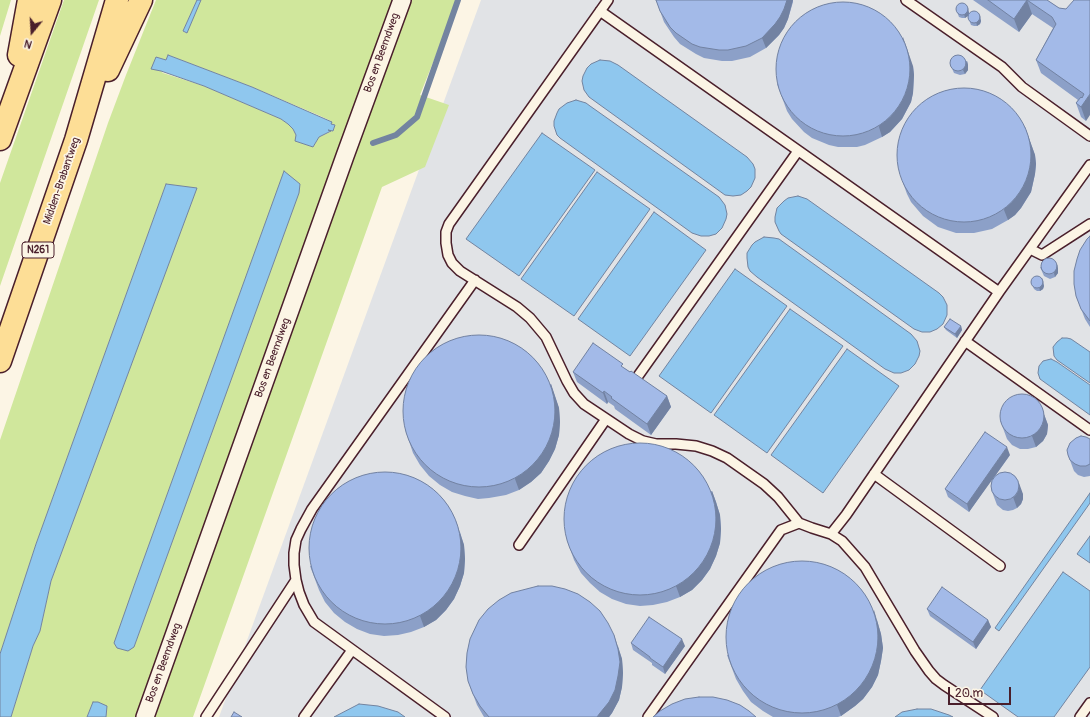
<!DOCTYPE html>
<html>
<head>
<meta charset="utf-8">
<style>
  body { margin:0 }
  #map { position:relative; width:1090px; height:717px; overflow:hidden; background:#fcf5e5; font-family:Pangolin,sans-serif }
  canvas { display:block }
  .north { position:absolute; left:12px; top:12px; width:40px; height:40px; -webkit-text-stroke:3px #fcf5e5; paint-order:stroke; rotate:198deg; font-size:11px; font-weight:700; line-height:16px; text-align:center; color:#4a1f2b }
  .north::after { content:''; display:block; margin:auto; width:14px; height:18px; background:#4a1f2b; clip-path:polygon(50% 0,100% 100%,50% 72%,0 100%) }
  .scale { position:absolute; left:948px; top:687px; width:63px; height:18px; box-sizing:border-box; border:2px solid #4a1f2b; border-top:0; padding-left:5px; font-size:12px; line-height:14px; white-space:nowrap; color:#4a1f2b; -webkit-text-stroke:3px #fcf5e5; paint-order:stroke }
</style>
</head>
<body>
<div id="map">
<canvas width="1090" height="717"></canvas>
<div class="north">N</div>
<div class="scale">20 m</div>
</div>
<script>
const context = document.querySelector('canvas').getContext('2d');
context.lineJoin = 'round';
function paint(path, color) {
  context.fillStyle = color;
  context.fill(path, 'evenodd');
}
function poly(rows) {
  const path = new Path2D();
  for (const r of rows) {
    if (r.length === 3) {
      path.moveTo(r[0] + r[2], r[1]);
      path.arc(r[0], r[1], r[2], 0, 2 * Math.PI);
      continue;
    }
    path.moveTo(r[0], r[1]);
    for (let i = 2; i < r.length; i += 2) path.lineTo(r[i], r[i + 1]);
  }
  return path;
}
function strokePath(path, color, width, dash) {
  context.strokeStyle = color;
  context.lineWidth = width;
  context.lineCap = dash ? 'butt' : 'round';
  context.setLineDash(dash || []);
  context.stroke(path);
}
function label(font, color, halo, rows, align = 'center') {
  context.font = font + ' Pangolin,sans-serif';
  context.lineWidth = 3.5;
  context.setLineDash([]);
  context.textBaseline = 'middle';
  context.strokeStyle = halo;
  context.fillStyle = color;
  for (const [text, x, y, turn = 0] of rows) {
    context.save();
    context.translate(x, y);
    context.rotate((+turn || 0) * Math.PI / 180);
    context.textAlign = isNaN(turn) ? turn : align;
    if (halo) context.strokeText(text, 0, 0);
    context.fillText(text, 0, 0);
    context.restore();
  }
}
paint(poly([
  [481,0,1090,0,1090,717,219,717]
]), '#e1e3e6');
paint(poly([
  [0,0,11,0,0,36],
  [64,0,99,0,0,286,0,183],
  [156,0,197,0,183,31,186,33,201,0,399,0,139,717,106,717,106,714,93,703,87,717,11,717,33,646,40,631,51,581,196,189,166,184,36,544,0,654,0,440,108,123,126,75],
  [168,55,252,87,318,115,331,121,331,124,335,125,333,131,328,130,330,132,319,137,313,147,296,141,296,135,293,129,288,124,281,119,204,86,163,73,161,71,156,57,166,60],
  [284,172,300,184,298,193,134,647,134,586],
  [412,0,456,0,446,30,420,95,449,105,425,167,382,187,193,717,152,717,350,161,362,136]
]), '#d0e79c');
const water = poly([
  [197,0,201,0,187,33,183,31,197,0],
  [168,55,252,87,332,122,331,124,335,125,333,131,328,130,331,131,319,137,313,147,295,141,296,135,293,129,288,124,281,119,204,86,161,71,151,69,156,57,166,60,168,55],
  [600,60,610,61,618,65,747,157,753,164,755,169,755,178,751,187,747,191,741,195,733,196,725,195,589,97,584,90,582,81,583,76,587,68,591,64,600,60],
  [576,100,586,103,590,106,719,197,725,205,727,214,726,219,722,228,716,234,709,236,701,236,692,233,560,138,557,135,554,126,554,121,557,113,559,109,567,103,576,100],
  [542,133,595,170,519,276,466,239,542,133],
  [284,171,300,184,299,193,134,647,128,651,117,648,114,643,134,586,284,171],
  [597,172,650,209,574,316,521,279,597,172],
  [166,184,197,188,51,581,40,631,33,646,11,717,0,717,0,654,36,544,166,184],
  [798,196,807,199,939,293,943,297,947,305,947,315,943,324,937,329,930,332,922,332,914,329,781,234,779,231,775,222,775,217,777,208,784,201,788,198,798,196],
  [654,212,706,250,630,356,578,319,654,212],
  [764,237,774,238,779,239,911,334,917,341,920,351,919,356,915,364,909,370,901,373,894,373,885,369,757,277,750,271,748,267,747,258,747,253,752,245,755,242,764,237],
  [735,269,787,306,711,413,659,376,735,269],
  [790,309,843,346,767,453,714,415,790,309],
  [1062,338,1067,338,1071,339,1090,352,1090,383,1057,360,1054,356,1053,347,1057,342,1062,338],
  [847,349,899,386,823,493,771,455,847,349],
  [1051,359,1057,362,1090,385,1090,415,1040,379,1038,373,1039,366,1043,361,1051,359],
  [1090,493,1090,503,999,631,995,628,1090,493],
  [1090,536,1090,563,1077,554,1090,536],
  [1063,572,1090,591,1090,667,1054,717,1018,717,980,690,1063,572],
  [93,702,98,702,107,706,106,717,87,717,93,702],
  [359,704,378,706,398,712,405,717,334,717,359,704],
  [917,709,931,709,949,715,953,717,895,717,902,712,917,709]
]);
paint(water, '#8fc7ee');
strokePath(water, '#7384a0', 1);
strokePath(poly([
  [373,143,396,135,417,117,458,0]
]), '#7384a0', 6);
const service = poly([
  [608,0,449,224,446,232,446,243,448,255,452,263,460,271,517,307,530,318,546,337,567,381,574,393,584,404,629,434,643,441,656,444,676,444,696,446,712,451,727,458,764,484,778,497,799,523,812,528,831,534,842,541,865,567,915,651,929,671,936,679,944,685,993,717],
  [906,0,1002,67,1022,87,1090,136],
  [600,11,999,292,1090,165],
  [1030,249,1042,255,1090,224],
  [965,341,1090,430],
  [638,376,798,151],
  [874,474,1000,566],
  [831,534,846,515,999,292],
  [519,545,606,419],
  [206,717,296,580],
  [304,717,352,650],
  [445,717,314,622,304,605,299,592,296,580,294,565,294,553,296,540,301,529,312,509,475,280],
  [648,717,781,530,799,523],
  [1080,717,1090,703]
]);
const minor = poly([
  [145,717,345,156,402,0]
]);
const trunk = poly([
  [19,55,29,0],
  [108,70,141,0],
  [0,139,50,0],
  [0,361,76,140,117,0]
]);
strokePath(service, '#4a1f2b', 12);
strokePath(minor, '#4a1f2b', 20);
strokePath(trunk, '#4a1f2b', 25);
strokePath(service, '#fcf5e5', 9);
strokePath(minor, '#fcf5e5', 17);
strokePath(trunk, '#fdde96', 22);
paint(poly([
  [656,0,793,0,793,2,788,19,784,28,779,35,766,48,750,57,732,61,722,61,704,58,696,54,680,44,674,37,664,22],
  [973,0,1047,0,1059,8,1066,9,1090,0,1086,121,1081,117,1076,103,1078,100,1041,73,1036,60,1053,28,1032,14,1019,32],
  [956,9,968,9,969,13,979,13,981,21,980,24,977,26,974,26,971,25,968,17,968,15,965,18,962,18,959,17],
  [967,61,968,65,968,70,965,74,960,75,954,73,950,64],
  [913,66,914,75,913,93,911,102,902,119,890,132,882,137,865,145,857,147,838,147,829,145,812,138,804,132,792,119,787,111,777,84],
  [1025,127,1035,155,1036,164,1035,174,1031,192,1021,208,1015,215,1008,220,992,229,974,233,956,233,938,227,923,216,911,202,907,194,903,183],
  [1090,236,1090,327,1085,319,1076,296],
  [1040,267,1058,268,1058,273,1055,277,1050,279,1044,276],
  [1042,278,1044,286,1043,289,1040,291,1037,291,1034,289,1031,282],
  [961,326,962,330,957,338,946,330,944,327],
  [624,368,667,396,671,407,651,435,615,409,614,406,608,402,607,404,577,382,573,372],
  [551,384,559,408,560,422,559,435,555,449,549,461,541,473,531,482,519,490,506,495,489,498,478,499,465,496,452,492,440,485,429,476,420,465,413,453,405,429],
  [1045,417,1048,425,1047,434,1043,441,1036,447,1028,449,1020,449,1012,445,1007,439,1000,420],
  [1090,439,1090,476,1084,477,1078,475,1074,471,1068,455],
  [1010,455,993,479,1023,494,1023,499,1021,504,1017,508,1013,510,1008,511,1003,510,997,505,991,489,992,479,969,512,948,497,945,489],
  [712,491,716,502,720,515,721,529,720,543,716,556,710,569,702,580,692,590,680,597,667,602,653,605,640,606,626,604,612,599,600,592,590,583,581,573,574,560,567,540],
  [460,532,464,545,465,559,464,573,460,586,454,599,446,610,436,620,424,627,411,632,398,635,384,636,370,634,357,629,345,622,334,613,325,602,319,590,310,566],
  [927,609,988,620,991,627,976,649,930,616],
  [877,620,881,634,883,648,881,661,878,675,872,687,863,699,855,706,841,716,838,717,773,717,763,711,751,702,743,691,736,679,727,655],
  [631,643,685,646,665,674,652,665,652,663,633,650],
  [618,646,622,659,623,673,622,687,619,700,612,713,609,717,484,717,477,705,468,681]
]), '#8ca0c8');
paint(poly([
  [787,0,793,0,788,19,784,28,779,35,766,48,762,38],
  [1027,0,1032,14,1019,32,1014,19],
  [968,9,969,13,968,16,965,18,964,14],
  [980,17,981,21,980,24,977,26,976,22],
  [903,37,913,66,914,75,913,93,911,102,902,119,890,132,882,137,879,127],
  [967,61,968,65,968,70,965,74,963,70],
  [1090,94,1090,115,1086,121,1081,107],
  [1025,127,1035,155,1036,164,1035,174,1031,192,1021,208,1015,215,1008,220,1004,210],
  [1057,264,1058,268,1058,273,1055,277,1054,273],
  [1042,278,1044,286,1043,289,1040,291,1039,287],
  [961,326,962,330,957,338,955,334],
  [551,384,559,408,560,422,559,435,555,449,549,461,541,473,531,482,519,490,515,479],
  [604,391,608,402,607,404,603,393],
  [667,396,671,407,651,435,647,424],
  [1041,406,1048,425,1047,434,1043,441,1036,447,1032,436],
  [1007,447,1010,455,969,512,967,504],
  [1019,483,1023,494,1023,499,1021,504,1017,508,1013,497],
  [712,491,716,502,720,515,721,529,720,543,716,556,710,569,702,580,692,590,680,597,676,586],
  [456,521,464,545,465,559,464,573,460,586,454,599,446,610,436,620,424,627,420,616],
  [874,610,881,634,883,648,881,661,878,675,872,687,863,699,855,706,841,716,837,705],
  [988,620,991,627,976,649,973,642],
  [614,635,622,659,623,673,622,687,619,700,612,713,609,717,597,717],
  [682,639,685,646,665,674,663,667]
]), '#7282a2');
const building = poly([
  [656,0,787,0,784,9,780,17,775,24,762,38,746,46,728,50,719,50,700,47,692,44,676,33,670,27,660,11,656,0],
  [988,0,1047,0,1059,8,1066,9,1074,0,1090,0,1090,94,1081,107,1076,103,1081,97,1082,98,1084,94,1036,60,1056,24,1052,17,1027,0,1014,19,988,0],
  [843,69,67],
  [962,9,6],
  [974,17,6],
  [958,63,8],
  [964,155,67],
  [1090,236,1090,321,1081,309,1076,296,1074,284,1074,271,1077,259,1080,250,1087,239,1090,236],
  [1049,266,8],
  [1037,282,6],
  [950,319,961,326,955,334,944,327,950,319],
  [479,411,76],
  [593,343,623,364,621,366,630,372,631,371,667,396,647,424,611,398,612,397,604,391,603,393,573,372,593,343],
  [1022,416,22],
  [985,432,1007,447,967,504,945,489,985,432],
  [1081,436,1086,437,1090,439,1090,464,1086,466,1080,466,1075,464,1070,460,1068,455,1067,450,1070,443,1076,438,1081,436],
  [640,519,76],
  [385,548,76],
  [1005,486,14],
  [802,637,76],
  [538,586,552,586,565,589,578,594,590,602,600,611,608,623,614,635,618,649,620,662,618,676,615,690,609,702,600,713,597,717,489,717,480,706,473,694,468,681,466,667,467,653,470,639,479,620,488,609,499,600,511,593,538,586],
  [942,587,988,620,973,642,927,609,942,587],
  [649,617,682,639,663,667,650,658,650,657,631,643,649,617],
  [699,697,713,697,727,700,740,705,749,711,756,717,653,717,660,711,672,704,685,699,699,697],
  [234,712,242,717,231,717,234,712]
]);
paint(building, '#a3bae8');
strokePath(building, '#7282a2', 1);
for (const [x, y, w] of [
  [38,250,32]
]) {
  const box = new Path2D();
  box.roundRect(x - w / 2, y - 8, w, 16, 3);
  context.fillStyle = '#fcf5e5';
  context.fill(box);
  strokePath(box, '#4a1f2b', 1);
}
label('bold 10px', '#4a1f2b', null, [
  ["N261",38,250]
]);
label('11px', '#4a1f2b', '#fcf5e5', [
  ["Bos en Beemdweg",382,53,-70],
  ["Midden-Brabantweg",62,181,-71],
  ["Bos en Beemdweg",273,358,-70],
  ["Bos en Beemdweg",164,663,-70]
]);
</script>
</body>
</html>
